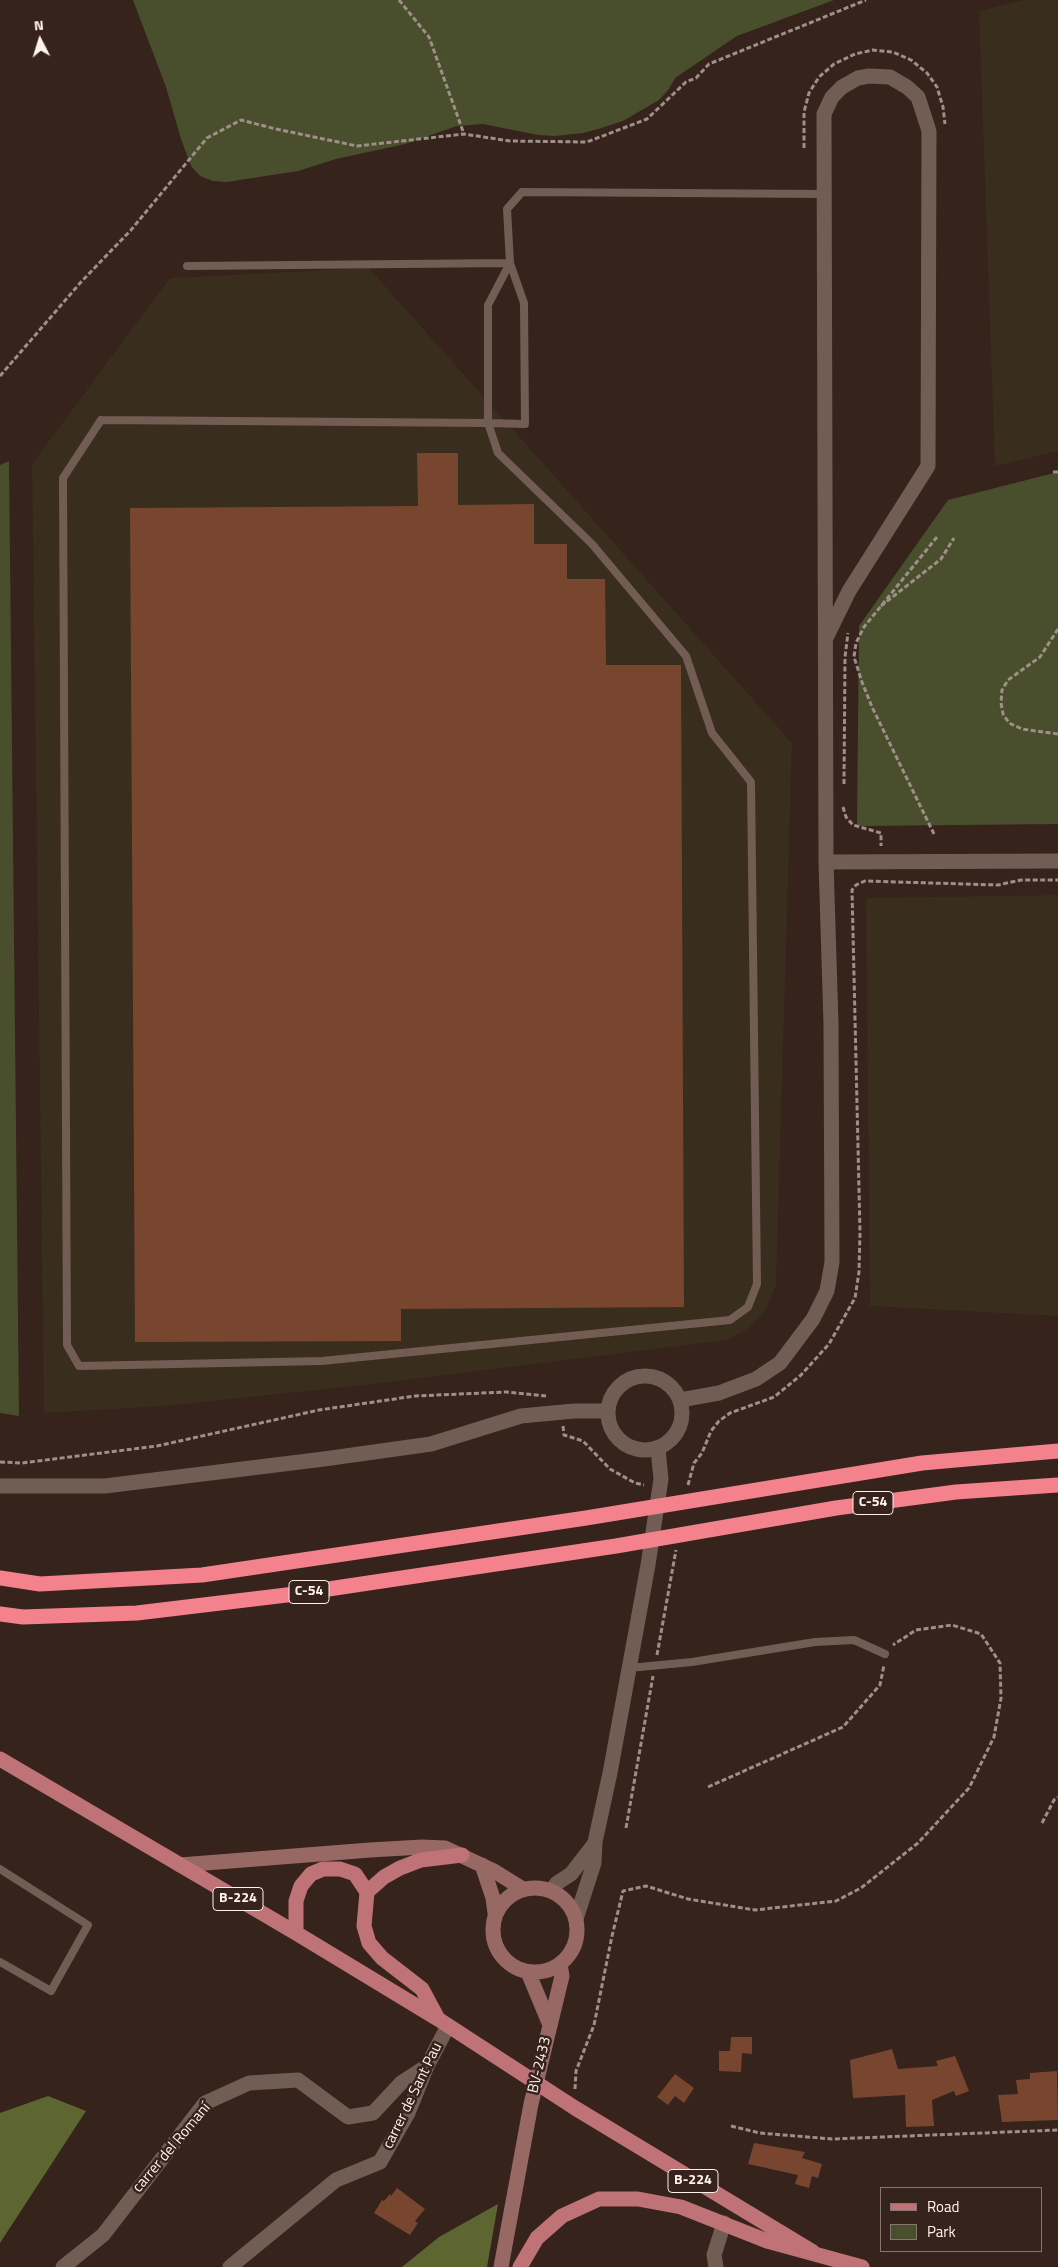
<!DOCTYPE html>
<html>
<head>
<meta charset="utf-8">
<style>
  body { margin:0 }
  #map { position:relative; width:1058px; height:2267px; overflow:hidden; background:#35231c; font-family:"Titillium Web",sans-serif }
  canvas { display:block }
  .legend { position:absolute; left:880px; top:2187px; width:162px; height:65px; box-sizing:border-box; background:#35231c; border:1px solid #857670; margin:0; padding:6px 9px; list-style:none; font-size:15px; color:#fef2ed }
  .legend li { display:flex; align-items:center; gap:10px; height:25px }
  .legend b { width:25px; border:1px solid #857670 }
  .north { position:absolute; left:15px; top:15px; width:50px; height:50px; -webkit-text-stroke:4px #35231c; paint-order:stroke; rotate:355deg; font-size:14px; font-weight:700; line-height:20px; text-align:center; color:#fef2ed }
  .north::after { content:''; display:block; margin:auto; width:18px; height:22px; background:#fef2ed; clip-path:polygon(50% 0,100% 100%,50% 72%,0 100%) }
</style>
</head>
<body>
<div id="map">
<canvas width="1058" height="2267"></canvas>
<ul class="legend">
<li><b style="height:6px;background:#c07376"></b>Road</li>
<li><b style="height:14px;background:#494f2d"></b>Park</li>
</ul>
<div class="north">N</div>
</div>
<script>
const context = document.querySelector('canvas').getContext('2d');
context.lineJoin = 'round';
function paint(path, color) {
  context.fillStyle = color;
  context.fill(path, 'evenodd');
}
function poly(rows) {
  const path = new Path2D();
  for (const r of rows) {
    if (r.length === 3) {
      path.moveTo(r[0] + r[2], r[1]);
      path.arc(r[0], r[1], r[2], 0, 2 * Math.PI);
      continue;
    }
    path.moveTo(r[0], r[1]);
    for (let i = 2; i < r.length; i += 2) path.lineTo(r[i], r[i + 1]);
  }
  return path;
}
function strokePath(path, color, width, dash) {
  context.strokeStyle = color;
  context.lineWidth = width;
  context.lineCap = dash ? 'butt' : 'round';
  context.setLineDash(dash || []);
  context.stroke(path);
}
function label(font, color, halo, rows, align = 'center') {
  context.font = font + ' "Titillium Web",sans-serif';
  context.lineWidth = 5;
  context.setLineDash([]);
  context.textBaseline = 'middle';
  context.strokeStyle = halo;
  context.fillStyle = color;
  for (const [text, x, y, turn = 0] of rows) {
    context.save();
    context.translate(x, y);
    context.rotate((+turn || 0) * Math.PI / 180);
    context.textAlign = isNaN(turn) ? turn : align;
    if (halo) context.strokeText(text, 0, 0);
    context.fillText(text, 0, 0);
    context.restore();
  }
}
paint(poly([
  [1024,0,1058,0,1058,451,995,466,979,11],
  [369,268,792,743,776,1285,765,1312,749,1328,728,1340,373,1384,165,1406,44,1413,32,464,170,278],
  [1058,895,1058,1316,870,1306,866,898]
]), '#392d1e');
paint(poly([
  [133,0,834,0,737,36,675,78,669,89,659,100,623,121,598,129,583,133,555,136,538,135,483,124,457,126,405,144,336,159,298,171,227,182,213,181,200,176,191,166,181,139,166,87],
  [9,461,19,1416,0,1413,0,465],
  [1058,472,1058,824,857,826,859,626,948,500]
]), '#494f2d');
paint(poly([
  [48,2096,86,2111,0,2243,0,2113],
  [498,2204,487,2267,402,2267,439,2237]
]), '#5d6630');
paint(poly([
  [417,453,458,453,458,505,534,504,534,544,567,544,567,579,605,579,606,665,681,665,684,1307,401,1309,401,1341,135,1342,130,508,418,506],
  [731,2037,752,2037,752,2054,742,2053,741,2072,719,2071,719,2051,730,2051],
  [892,2049,898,2069,938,2066,936,2061,955,2056,969,2091,956,2096,954,2091,932,2100,934,2126,906,2127,905,2095,853,2098,850,2060],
  [1057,2071,1058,2120,1002,2122,998,2095,1018,2094,1016,2080,1030,2079,1030,2073],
  [675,2074,694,2088,684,2103,675,2096,668,2105,657,2097],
  [754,2143,805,2152,802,2158,822,2164,818,2178,812,2176,809,2188,795,2184,798,2175,748,2164],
  [397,2188,425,2209,415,2221,418,2223,410,2235,374,2213,382,2200,384,2201,390,2194,391,2196]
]), '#78462f');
strokePath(poly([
  [399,0,429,37,464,134],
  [804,148,804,112,809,93,819,77,834,64,855,54,873,50,893,52,911,60,927,73,937,87,943,107,945,124],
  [0,376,81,282,131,230,207,138,241,120,276,129,357,146,464,134,510,141,587,142,647,119,686,82,696,78,709,64,866,0],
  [1053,472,1058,472],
  [881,606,941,559,954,538],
  [1058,629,1040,657,1008,680,1002,690,1001,703,1003,714,1009,723,1022,729,1058,734],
  [844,784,845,657,848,633],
  [843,807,846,817,853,825,881,833,881,846],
  [934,834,872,707,862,682,854,657,856,643,864,627,937,537],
  [563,1426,564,1435,583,1441,610,1469,635,1483,644,1485],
  [0,1462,22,1463,157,1446,319,1410,415,1396,506,1392,546,1396],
  [688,1485,694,1463,702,1453,711,1431,719,1421,730,1413,774,1397,801,1375,829,1344,855,1298,859,1272,860,1232,852,890,856,885,865,881,998,885,1021,880,1058,880],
  [657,1655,676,1550],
  [708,1787,843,1727,880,1685,884,1665],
  [1042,1823,1054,1800,1058,1797],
  [626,1828,653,1676],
  [575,2089,576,2071,594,2025,612,1936,623,1891,646,1886,688,1899,755,1910,836,1901,861,1888,918,1843,969,1788,994,1737,1001,1698,1000,1663,981,1634,952,1625,916,1630,893,1645],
  [731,2126,760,2133,832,2139,1058,2130]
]), '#9e8f89', 3, [5, 2.5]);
strokePath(poly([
  [510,263,488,305,488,423,525,424,524,303,510,263,507,209,522,192,825,194],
  [187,266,510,263],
  [101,420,488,423,498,453,592,544,686,656,712,733,751,782,757,1284,748,1307,730,1320,322,1361,79,1366,67,1345,63,478,101,420],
  [629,1668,692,1662,815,1642,854,1640,885,1654],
  [0,1869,88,1925,51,1991,0,1962]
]), '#715d54', 8);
strokePath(poly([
  [826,862,1058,861],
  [645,1413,37],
  [680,1400,719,1393,756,1379,780,1363,813,1319,827,1291,832,1262,831,1024,826,862,824,114,832,97,842,87,858,78,869,76,890,77,907,87,918,97,929,131,928,466,849,591,827,636],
  [0,1486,105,1486,324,1459,431,1444,521,1416,574,1411,607,1411],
  [551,1891,557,1883,571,1874,595,1843],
  [576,1919,594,1863,595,1842,610,1773,648,1565,661,1479,658,1449],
  [63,2267,103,2235,205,2103,249,2083,298,2080,348,2117,373,2113,401,2083,427,2066],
  [230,2267,336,2180,380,2162,408,2113,427,2066,448,2026],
  [716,2267,714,2255,724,2223]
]), '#715d54', 15);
strokePath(poly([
  [180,1865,370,1850,422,1847,445,1848,494,1871,523,1889],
  [482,1865,493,1898,495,1913],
  [535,1930,42],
  [528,1972,550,2025],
  [501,2267,531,2104,562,1976,560,1964]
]), '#986865', 15);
strokePath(poly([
  [0,1759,296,1933,438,2019,575,2108,813,2252],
  [296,1933,296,1901,301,1886,311,1874,323,1869,340,1869,355,1874,367,1892],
  [437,2017,422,1989,382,1958,369,1943,364,1926,367,1892,384,1877,400,1868,421,1860,462,1855],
  [520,2267,537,2238,562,2216,599,2199,638,2199,681,2207,767,2241,862,2267]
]), '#c07376', 15);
strokePath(poly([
  [0,1578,40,1584,202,1575,586,1518,922,1463,1058,1451],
  [0,1614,23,1617,137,1613,295,1594,616,1546,836,1508,956,1492,1058,1485]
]), '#f4828c', 15);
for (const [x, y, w] of [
  [873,1503,40],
  [309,1592,40],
  [238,1899,50],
  [693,2181,50]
]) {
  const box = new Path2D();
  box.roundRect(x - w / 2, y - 11.5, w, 23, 4);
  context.fillStyle = '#35231c';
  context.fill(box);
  strokePath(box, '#fef2ed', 1);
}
label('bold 14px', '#fef2ed', null, [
  ["C-54",873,1503],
  ["C-54",309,1592],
  ["B-224",238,1899],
  ["B-224",693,2181]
]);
label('15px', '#fef2ed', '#35231c', [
  ["BV-2433",540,2065,-77],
  ["carrer de Sant Pau",413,2096,-64],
  ["carrer del Romaní",172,2148,-50]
]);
</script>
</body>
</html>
